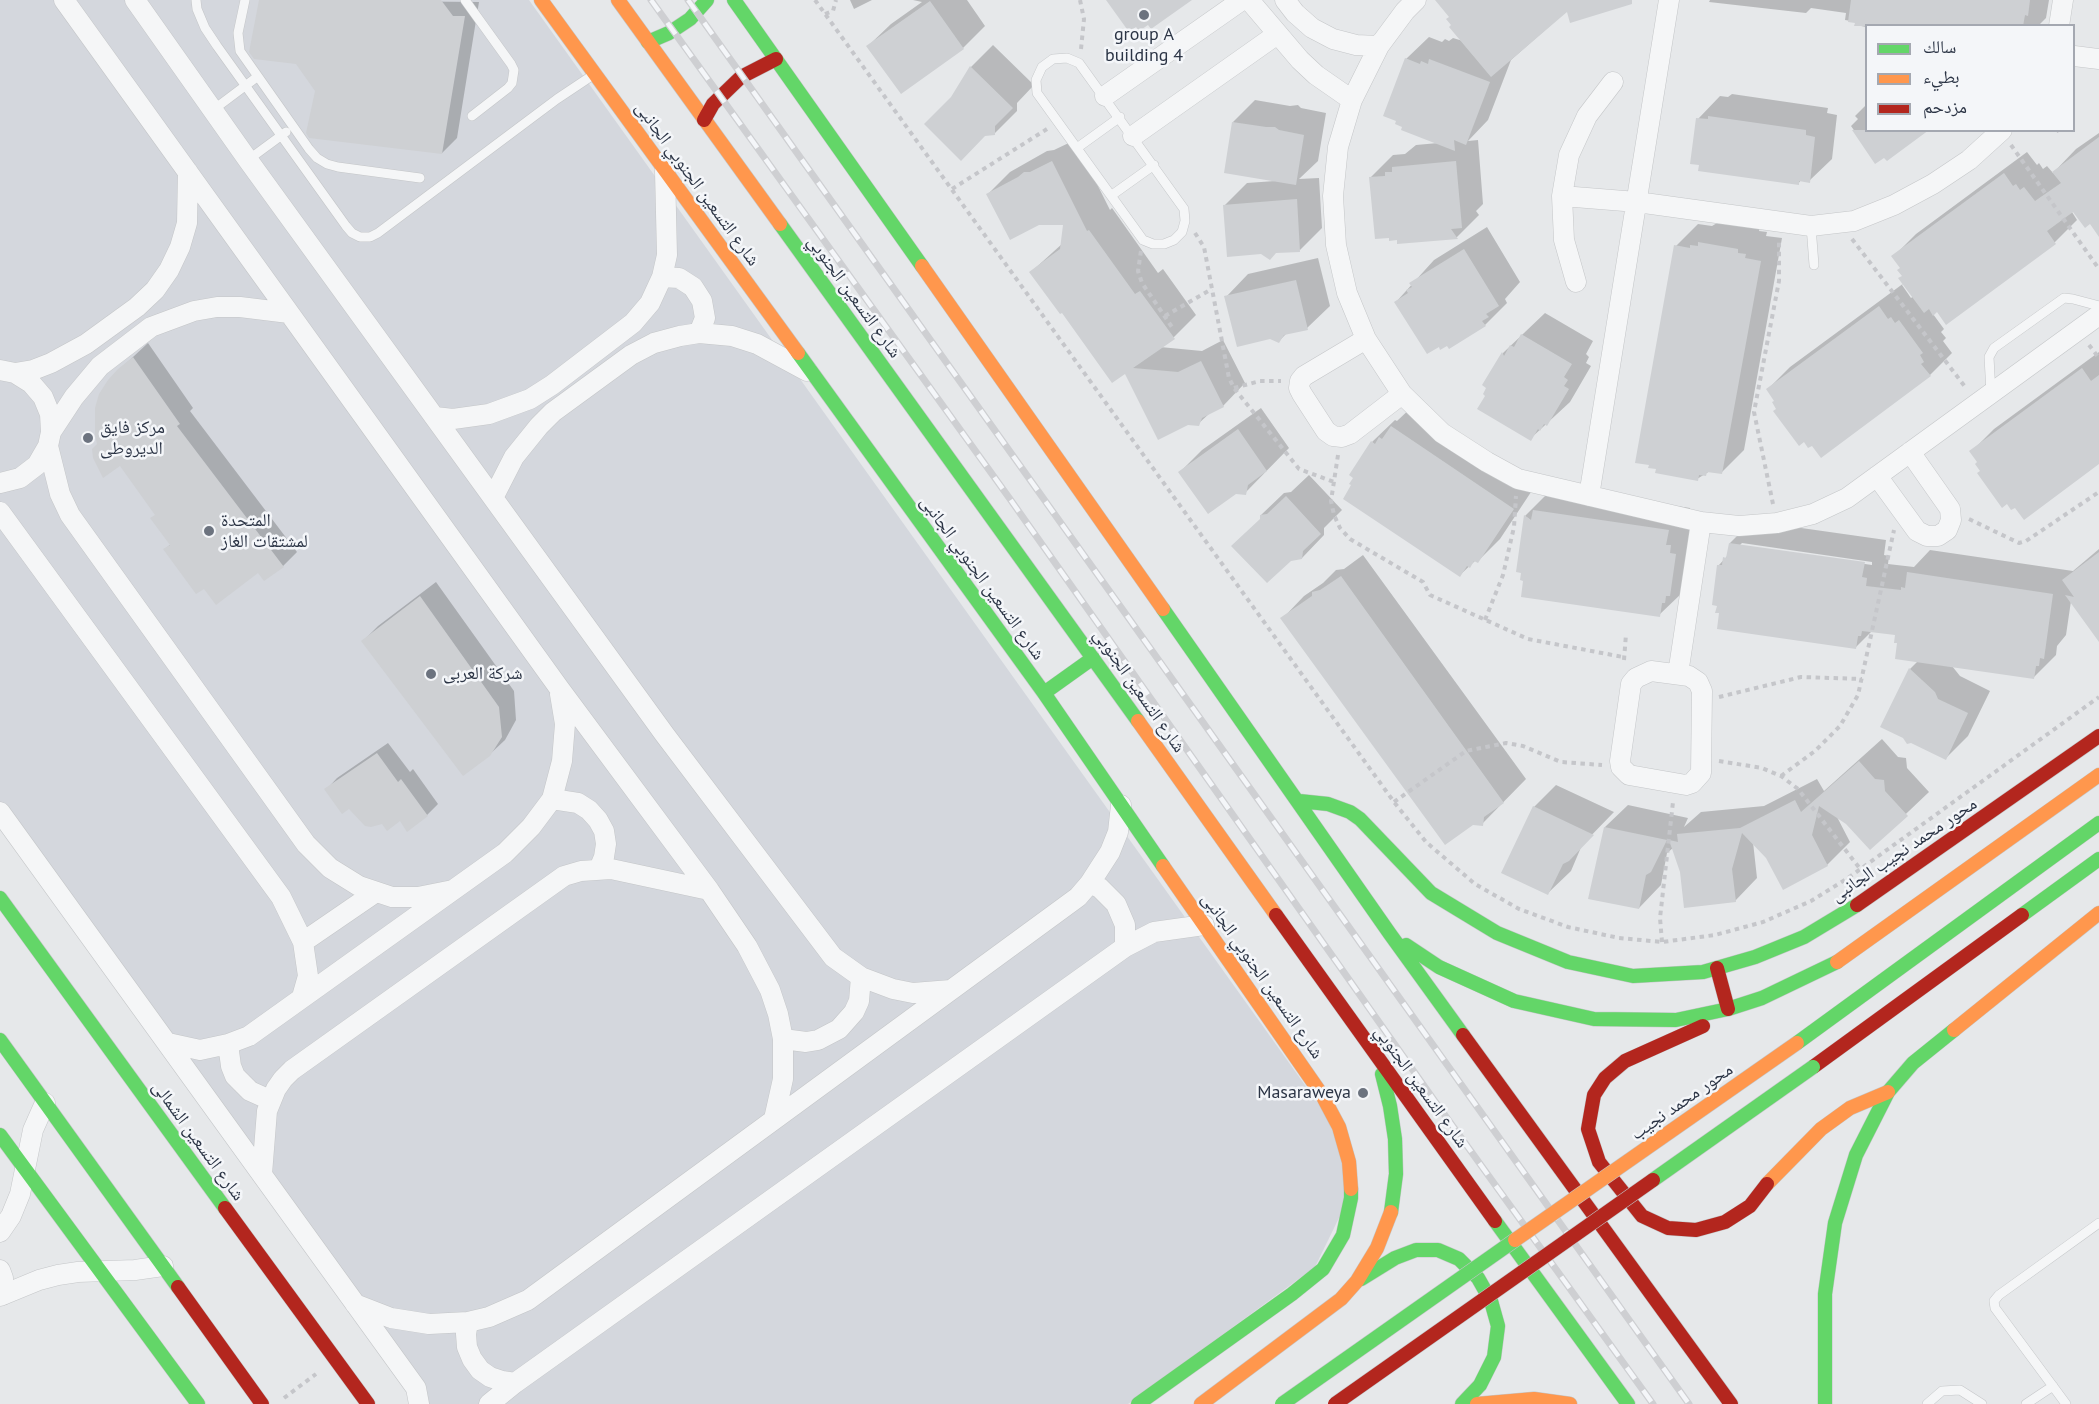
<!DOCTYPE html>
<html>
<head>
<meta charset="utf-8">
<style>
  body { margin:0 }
  #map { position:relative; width:2099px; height:1404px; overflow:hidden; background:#e6e8ea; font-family:"PT Sans","Noto Naskh Arabic",sans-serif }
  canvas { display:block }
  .legend { position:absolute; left:1865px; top:24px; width:210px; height:108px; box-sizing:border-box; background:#f4f6f9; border:2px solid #a4a8b1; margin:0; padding:8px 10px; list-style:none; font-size:18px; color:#2b3445 }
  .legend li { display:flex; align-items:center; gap:12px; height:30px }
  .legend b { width:30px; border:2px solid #a4a8b1 }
</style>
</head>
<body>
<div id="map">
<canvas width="2099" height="1404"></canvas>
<ul class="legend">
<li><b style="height:8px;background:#63d668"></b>سالك</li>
<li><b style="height:8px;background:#ff974d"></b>بطيء</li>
<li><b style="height:8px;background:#b3261e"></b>مزدحم</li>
</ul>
</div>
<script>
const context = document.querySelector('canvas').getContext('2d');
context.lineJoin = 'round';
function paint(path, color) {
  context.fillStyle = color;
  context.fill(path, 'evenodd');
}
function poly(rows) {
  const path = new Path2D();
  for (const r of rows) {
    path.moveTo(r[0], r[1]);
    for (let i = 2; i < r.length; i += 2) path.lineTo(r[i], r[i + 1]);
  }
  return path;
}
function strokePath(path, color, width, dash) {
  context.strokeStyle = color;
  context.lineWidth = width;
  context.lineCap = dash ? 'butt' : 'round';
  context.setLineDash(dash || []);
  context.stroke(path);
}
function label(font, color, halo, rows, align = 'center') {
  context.font = font + ' "PT Sans","Noto Naskh Arabic",sans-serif';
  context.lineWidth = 5;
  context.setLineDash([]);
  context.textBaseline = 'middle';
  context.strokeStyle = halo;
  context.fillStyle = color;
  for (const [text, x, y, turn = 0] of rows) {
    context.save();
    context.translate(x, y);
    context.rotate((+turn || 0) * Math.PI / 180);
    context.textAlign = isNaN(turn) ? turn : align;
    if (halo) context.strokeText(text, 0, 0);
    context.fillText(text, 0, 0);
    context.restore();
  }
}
paint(poly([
  [0,0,529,0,1325,1113,1355,1185,1315,1267,1128,1404,416,1404,0,814]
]), '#d4d7dd');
paint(poly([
  [260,0,479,2,457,138,442,153,317,90],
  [850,0,872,0,854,9],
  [913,0,967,0,985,26,963,48,868,46,891,24,922,2],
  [1448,0,1630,0,1568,10,1511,60,1488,120,1468,141,1478,140,1483,204,1476,211,1479,215,1457,237,1398,242,1371,177,1393,155,1405,154,1416,145,1438,143,1406,59,1429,37,1442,42,1445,39,1449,41,1453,38,1463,41,1454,25],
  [1710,0,2049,0,2046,18,2038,26,1866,27,1856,25,1857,22,1845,20,1846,13,1811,8,1806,13,1709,2],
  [993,45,1034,85,1017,103,1017,111,995,133,952,98,971,67],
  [1732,94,1828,108,1827,113,1837,115,1832,159,1809,181,1801,180,1798,184,1698,119,1720,96,1728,97],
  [1255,100,1290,106,1298,105,1301,108,1326,113,1318,161,1299,179,1319,178,1322,228,1300,250,1225,205,1247,183,1275,181,1233,122],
  [1866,105,1866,130,1885,156,1876,162,1851,126,1858,119,1855,116],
  [2099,133,2099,226,2074,211,2072,212,2077,220,2055,242,1946,323,1937,310,1933,314,1944,329,1941,332,1946,338,1943,341,1952,353,1930,375,1778,409,1776,400,1768,389,1790,367,1904,283,1901,267,1893,257,1916,234,2027,152,2037,165,2039,163,2043,169,2047,166,2053,173,2076,149],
  [1904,283,1914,296,1911,298,1902,285],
  [1075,140,1110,210,1112,208,1158,273,1163,269,1196,315,1174,337,1160,347,1202,351,1223,340,1245,383,1223,406,1211,412,1198,424,1125,372,1062,311,1031,272,1063,243,1065,224,988,194,1010,172,1047,151,1054,150],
  [1722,220,1760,226,1759,231,1767,232,1766,236,1782,238,1744,450,1721,473,1710,471,1697,479,1676,246,1698,224,1712,226],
  [1487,227,1520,282,1505,299,1507,303,1485,325,1396,302,1434,260],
  [1318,258,1330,306,1307,328,1287,333,1279,341,1226,297,1248,274],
  [1545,313,1593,341,1586,354,1589,357,1586,363,1591,366,1570,402,1530,439,1487,395,1488,387,1484,384,1503,353],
  [148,343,193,408,190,411,297,552,283,566,259,571,204,587,165,549,171,544,156,514,120,464,99,444,119,370],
  [2099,352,2099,463,1981,471,1979,462,1971,452,1994,429],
  [1414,405,1535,486,1500,539,1477,562,1476,560,1460,575,1372,442,1395,420,1397,421],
  [1261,408,1289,448,1245,493,1235,492,1180,472,1202,450],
  [1309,475,1342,510,1324,528,1324,535,1302,558,1261,518,1261,515,1284,493,1291,492],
  [1556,488,1690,508,1688,523,1693,523,1682,593,1659,615,1525,516,1547,494],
  [1752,521,1886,540,1884,555,1889,556,1888,564,1914,567,1930,550,2073,571,2099,549,2099,631,2071,601,2066,635,2057,646,2056,655,2033,678,1952,666,1960,676,1990,691,1968,736,1946,758,1910,669,1918,661,1899,642,1897,634,1872,631,1855,648,1721,612,1719,565,1729,554,1730,543],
  [1742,543,1872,562,1872,565,1739,546],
  [1363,555,1526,779,1482,824,1282,619,1304,596,1323,583,1336,570,1344,569],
  [436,582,514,691,516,720,505,740,489,755,363,641,378,626],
  [1882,739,1898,757,1906,758,1907,768,1929,792,1870,848,1847,823,1836,815,1850,842,1827,865,1783,887,1767,857,1753,842,1757,878,1735,901,1682,872,1673,848,1667,853,1661,885,1639,908,1605,827,1628,805,1688,818,1684,827,1701,812,1764,806,1817,779,1824,791],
  [388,743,410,772,413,769,438,804,427,815,383,822,350,807,326,790,337,778],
  [1556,785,1614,812,1582,845,1571,871,1548,893,1534,807]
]), '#0003');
paint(poly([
  [259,0,441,0,453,16,465,16,442,154,309,138,306,133,315,91,296,64,254,59,249,52],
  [1106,0,1192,0,1151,29,1148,25,1139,31,1136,27,1129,32],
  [1435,0,1632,0,1632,4,1570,23,1567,12,1491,77,1449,27,1451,25,1446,19,1449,17],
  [1851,0,2030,0,2028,16,2025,15,2023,26,1854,26,1855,23,1848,22],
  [930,1,964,49,901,94,866,46],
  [1405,58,1420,64,1421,61,1428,64,1429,59,1490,82,1466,145,1454,140,1455,151,1401,130,1402,127,1395,124,1396,121,1383,116],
  [970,66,1013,108,995,126,995,135,985,136,961,161,924,124,951,97],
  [1708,116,1806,130,1806,135,1815,137,1810,183,1799,181,1799,185,1698,171,1699,165,1690,164,1696,118,1708,119],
  [1232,122,1266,127,1275,127,1279,130,1304,135,1296,185,1224,173],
  [1852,130,1929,130,1887,161,1884,158,1875,164],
  [2099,137,2099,237,2090,224,2085,228,2073,212,2047,231,2056,244,1946,325,1937,312,1933,316,1929,309,1924,313,1898,278,1902,276,1897,270,1900,268,1891,256,2004,173,2013,186,2016,184,2020,190,2024,187,2035,201,2061,183,2052,172],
  [1052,161,1087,231,1089,230,1135,294,1140,291,1175,339,1133,368,1178,372,1201,361,1224,407,1202,418,1199,426,1188,425,1158,440,1125,374,1112,383,1062,313,1060,314,1029,272,1060,249,1063,225,1039,225,1010,240,986,194,1018,177,1024,172,1030,172],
  [1456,161,1462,228,1451,229,1458,239,1397,244,1397,240,1389,241,1389,238,1375,239,1369,177,1385,176,1385,172,1392,172,1392,167],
  [1297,199,1300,252,1276,253,1270,260,1261,254,1227,257,1223,205],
  [1698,242,1738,249,1738,253,1746,254,1745,258,1761,261,1722,474,1707,472,1706,476,1699,475,1698,481,1655,473,1656,469,1648,468,1649,465,1635,463,1674,245,1690,248,1690,245,1698,246],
  [1464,249,1499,306,1486,314,1489,317,1482,321,1486,326,1449,349,1447,346,1440,350,1439,347,1427,354,1394,302,1408,293,1406,290,1412,287,1409,283],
  [1296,280,1308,330,1284,335,1279,343,1270,339,1237,347,1224,296],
  [1879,306,1888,319,1891,317,1895,323,1899,320,1923,353,1920,355,1924,362,1921,364,1931,376,1821,458,1812,446,1808,448,1804,442,1799,446,1773,411,1776,409,1772,402,1774,401,1766,389],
  [1521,334,1572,364,1564,377,1568,380,1564,386,1569,389,1547,426,1544,424,1540,431,1538,429,1531,441,1477,409,1485,396,1483,394,1486,388,1482,385,1502,352,1504,356,1510,345,1514,347],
  [133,357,180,424,177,426,284,567,264,581,258,573,216,605,204,589,196,594,163,549,170,545,150,518,155,515,120,466,103,478,93,458,92,449,97,444,95,435,95,408,99,394,108,380,118,369],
  [2082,368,2091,381,2099,375,2099,464,2024,520,2015,508,2011,510,2007,504,2002,508,1977,473,1980,471,1975,464,1977,462,1969,451],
  [1391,426,1514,509,1478,563,1474,561,1470,568,1467,566,1460,577,1343,499,1351,485,1349,484,1353,478,1349,475,1371,441,1375,444,1379,437,1382,439],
  [1238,429,1267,471,1248,485,1246,495,1236,494,1208,514,1178,472],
  [1286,496,1321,534,1303,551,1302,559,1291,561,1267,583,1231,546,1260,519,1260,515,1267,514],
  [1533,510,1669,530,1666,545,1671,545,1670,553,1676,554,1670,596,1666,596,1665,603,1662,603,1660,617,1521,597,1523,581,1520,580,1521,573,1516,572,1524,515,1531,520],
  [1729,543,1865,562,1862,577,1867,578,1866,586,1901,590,1901,587,1905,588,1907,572,2053,594,2044,659,2040,658,2039,666,2036,666,2034,679,1895,659,1897,643,1894,643,1895,635,1862,631,1861,636,1858,636,1856,649,1717,629,1719,613,1715,613,1717,606,1712,605,1717,565,1722,565,1723,557,1726,558],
  [2099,552,2099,642,2065,595,2074,597,2062,580],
  [1341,576,1504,803,1484,817,1483,826,1473,825,1445,845,1280,618,1312,596,1312,592,1320,590],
  [420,596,499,707,502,737,490,756,463,776,361,641],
  [1909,668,1935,692,1938,699,1968,713,1946,760,1911,743,1907,744,1903,738,1880,727],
  [377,753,398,782,401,779,428,816,407,832,400,821,387,831,382,824,371,827,365,826,349,809,342,814,324,789],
  [1859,761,1875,779,1884,780,1885,791,1908,816,1870,850,1846,824,1819,806,1812,835,1828,866,1783,890,1766,858,1742,833,1732,869,1736,902,1684,908,1680,872,1669,840,1678,842,1677,834,1740,828,1795,800,1801,812],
  [1533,806,1594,835,1569,861,1563,864,1548,895,1501,873],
  [1604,827,1667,840,1651,872,1646,875,1639,909,1588,899]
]), '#ced0d3');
const lane = poly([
  [196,0,197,9,205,28,217,46,346,226,352,233,360,237,370,237,378,233,557,99,593,75],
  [245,0,238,33,240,51,309,149,317,158,327,164,338,167,420,178],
  [465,0,511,64,514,70,512,83,508,88,472,116],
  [1067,58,1079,63,1184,209,1185,221,1182,232,1174,240,1164,244,1153,244,1143,240,1037,93,1036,80,1042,67,1053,59,1067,58],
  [213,110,257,77],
  [1077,148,1120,117],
  [248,160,286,132],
  [1112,195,1154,165],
  [1811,226,1814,265],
  [1991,393,1989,357,1994,348,2064,298,2073,299,2099,306],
  [1927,1404,1942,1391,1960,1390,1982,1404],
  [2026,1404,2053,1386],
  [2066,1404,1995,1308,1994,1301,1999,1295,2099,1223]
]);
const street = poly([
  [64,0,559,688,709,890,747,946,770,990,778,1014,783,1039,783,1079,774,1119],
  [135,0,248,160,665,735,833,957,861,977,893,989,913,993,951,990],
  [1249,0,1300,60,1316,75,1352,100],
  [1285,0,1295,13,1312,28,1333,39,1356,45,1379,46],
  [1416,0,1405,11,1379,46,1352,100,1338,147,1333,196,1336,245,1347,293,1366,339,1402,394,1442,433,1487,462,1518,479,1701,522,1739,526,1777,523,1813,514,1847,498,2099,315],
  [2059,26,2063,0],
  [2074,56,2099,59],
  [1105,96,1242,0],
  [1133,136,1276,35],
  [1562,196,1637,202,1811,226,1854,221,1894,205,1933,184,1969,160,2002,130],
  [662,277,679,278,693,287,702,301,705,318,699,333],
  [1576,282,1564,240,1562,196,1569,155,1587,116,1613,82],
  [1366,339,1304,376,1300,381,1299,388,1302,394,1326,431,1333,436,1342,437,1350,434,1402,394],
  [0,370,15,373,31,383,43,397,50,414,51,432,48,446,37,465,20,478,0,483],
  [15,373,33,370,51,363,86,344,137,307,155,290,169,270,180,247,187,223,188,172],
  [435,417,453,419,489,414,530,399,552,385,633,323,650,303,662,277,667,255,665,171],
  [51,432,74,397,100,366,151,327,194,311,217,307,240,307,289,313],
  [48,446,60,494,70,515,306,844,330,868,359,886,392,897,418,897,453,890],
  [1877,476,1917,531,1927,536,1938,536,1947,530,1951,520,1950,509,1910,452],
  [1589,496,1669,0],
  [493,498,514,457,539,426,553,412,631,355,654,343,680,336,699,333,732,336,757,344,807,371],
  [0,512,281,897,303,942,308,976,302,997],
  [1651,671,1689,676,1698,682,1702,691,1701,773,1692,783,1686,785,1629,775,1621,767,1620,761,1631,684,1636,678,1651,671],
  [1678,674,1701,522],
  [552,799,578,803,589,810,598,820,604,831,606,844,604,857,599,869],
  [0,812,416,1388,419,1404],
  [1090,883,1100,888,1116,904,1125,925,1125,947],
  [303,942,376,892],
  [783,1039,806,1042,818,1040,839,1029,854,1012,859,1001,861,977],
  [168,1043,200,1050,228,1044,249,1036,505,853,531,827,552,799,562,761,565,724,560,694],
  [228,1044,231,1066,235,1076,250,1091,270,1100],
  [262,1174,267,1111,276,1089,283,1079,292,1070,564,876,581,871,611,869,709,890],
  [0,1232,11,1216,20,1194,33,1130,45,1103],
  [0,1270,3,1278,3,1295],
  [0,1296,39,1280,58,1275,78,1272,135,1270,163,1266],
  [355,1304,391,1318,429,1324,468,1322,489,1317,528,1300,1078,897,1090,883,1110,852,1118,832,1121,805],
  [468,1322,466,1334,467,1347,472,1359,480,1370,490,1377,502,1381,515,1383],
  [489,1404,515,1383,1125,947,1154,932,1204,925]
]);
const fast = poly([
  [734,0,922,266],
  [648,42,669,33,690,19,707,0],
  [780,224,1138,721],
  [798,353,1044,693,1163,866],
  [1163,609,1390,934,1463,1035],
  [1044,693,1093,658],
  [1299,801,1328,804,1350,812,1360,819,1431,893,1497,933,1568,962,1633,976,1703,972,1755,957,1804,937,1857,905],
  [0,898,225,1208],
  [2022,915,2099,859],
  [1406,945,1439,967,1514,1001,1594,1019,1676,1020,1728,1009,1762,998,1837,962],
  [0,1040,178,1287],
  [1797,1043,2099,823],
  [1382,1074,1390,1106,1395,1139,1396,1174,1391,1212],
  [0,1135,198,1404],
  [1495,1221,1628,1404],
  [1361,1279,1395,1258,1416,1250,1438,1250,1459,1259,1478,1278,1491,1301,1498,1326,1494,1357,1480,1385,1462,1404],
  [1138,1404,1292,1294,1323,1269,1343,1235,1351,1198,1351,1189],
  [1825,1404,1825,1294,1835,1223,1856,1155,1888,1092,1913,1063,1954,1030]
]);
const slow = poly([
  [541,0,798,353],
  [618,0,780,224],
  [922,266,1163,609],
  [1138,721,1276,915],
  [1163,866,1322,1095,1339,1127,1349,1162,1351,1189],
  [1837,962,2099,775],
  [1954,1030,2099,913],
  [1767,1184,1821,1129,1850,1108,1888,1092],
  [1201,1404,1341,1299,1357,1281,1377,1248,1391,1212],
  [1477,1404,1534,1399,1570,1404]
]);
const jam = poly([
  [704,120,713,104,741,77,776,59],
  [1857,905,2099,736],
  [1276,915,1495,1221],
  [1717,968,1728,1009],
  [1703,1026,1625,1061,1605,1078,1594,1095,1588,1129,1599,1162,1642,1216,1668,1228,1696,1230,1725,1222,1750,1206,1767,1184],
  [1463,1035,1731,1404],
  [1813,1067,2022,915],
  [225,1208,368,1404],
  [178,1287,262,1404]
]);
strokePath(lane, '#c4c6c8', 10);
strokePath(street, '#c4c6c8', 21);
strokePath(fast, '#c4c6c8', 15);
strokePath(slow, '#c4c6c8', 15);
strokePath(jam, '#c4c6c8', 15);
strokePath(poly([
  [815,0,1394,802,1426,842,1475,884,1519,909,1568,927,1619,938,1662,942,1715,935,1763,922,1811,901,1848,878,2099,697],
  [1080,0,1084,19,1081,49],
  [825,14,833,11,836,0],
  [2058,130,2059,132],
  [2011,145,2099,269],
  [952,189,1047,129],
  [1195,233,1204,247,1229,378,1234,388,1299,469,1334,482],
  [1852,239,1966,388],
  [1141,251,1138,271,1142,283,1174,330],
  [1165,316,1212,289],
  [2089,345,2099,358],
  [1234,388,1260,381,1281,381],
  [1338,455,1331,501,1334,515,1340,528,1350,539,1423,582,1430,595,1528,639,1623,657],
  [1773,504,1754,412,1779,281,1779,240],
  [1969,519,2019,543,2026,541,2099,492],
  [1485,620,1503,575,1514,527,1516,496],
  [1624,660,1626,634],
  [1719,697,1801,677,1862,679],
  [1719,761,1762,768,1781,776,1798,789,1861,870],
  [1781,776,1815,751,1840,726,1858,695,1894,530],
  [1394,802,1466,751,1506,743,1523,746,1561,762,1602,765],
  [1662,942,1660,918,1673,802],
  [284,1398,316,1374]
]), '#c5c6ca', 4, [4.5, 4.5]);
strokePath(lane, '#f5f6f7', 9);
strokePath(street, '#f5f6f7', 20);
strokePath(fast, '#63d668', 14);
strokePath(slow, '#ff974d', 14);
strokePath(jam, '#b3261e', 14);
const rail = poly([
  [651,0,1010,499,1434,1100,1653,1404],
  [688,0,1689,1404]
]);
strokePath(rail, '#cecfd2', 7);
strokePath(rail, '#f4f6f9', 4.5, [14]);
const fastBridge = poly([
  [1653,1180,1813,1067],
  [1282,1404,1515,1240]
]);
const slowBridge = poly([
  [1515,1240,1797,1043]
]);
const jamBridge = poly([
  [1335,1404,1653,1180]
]);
strokePath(fastBridge, '#c2c5c8', 15, []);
strokePath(slowBridge, '#c2c5c8', 15, []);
strokePath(jamBridge, '#c2c5c8', 15, []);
strokePath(fastBridge, '#63d668', 14);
strokePath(slowBridge, '#ff974d', 14);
strokePath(jamBridge, '#b3261e', 14);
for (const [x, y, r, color] of [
  [1144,15,6,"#6c737f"],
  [88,438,6,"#6c737f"],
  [209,531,6,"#6c737f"],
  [431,674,6,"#6c737f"],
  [1363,1093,6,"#6c737f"]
]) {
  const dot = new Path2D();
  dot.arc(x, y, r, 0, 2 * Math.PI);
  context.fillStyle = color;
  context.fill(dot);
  strokePath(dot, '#f4f6f9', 2);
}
label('18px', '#2b3445', '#f4f6f9', [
  ["group A",1144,35,"center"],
  ["building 4",1144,56,"center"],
  ["مركز فايق",100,428],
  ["الديروطى",100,449],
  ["المتحدة",221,521],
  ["لمشتقات الغاز",221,542],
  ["شركة العربى",443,674],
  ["Masaraweya",1351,1093,"right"]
], 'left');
label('18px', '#2b3445', '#f4f6f9', [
  ["شارع التسعين الجنوبي الجانبى",697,184,54],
  ["شارع التسعين الجنوبي",854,297,54],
  ["شارع التسعين الجنوبي الجانبى",982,578,54],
  ["شارع التسعين الجنوبي",1139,691,55],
  ["محور محمد نجيب الجانبى",1904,850,-34],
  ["شارع التسعين الجنوبي الجانبى",1262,976,55],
  ["شارع التسعين الجنوبي",1421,1087,54],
  ["محور محمد نجيب",1682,1102,-35],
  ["شارع التسعين الشمالى",198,1141,54]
]);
</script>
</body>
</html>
